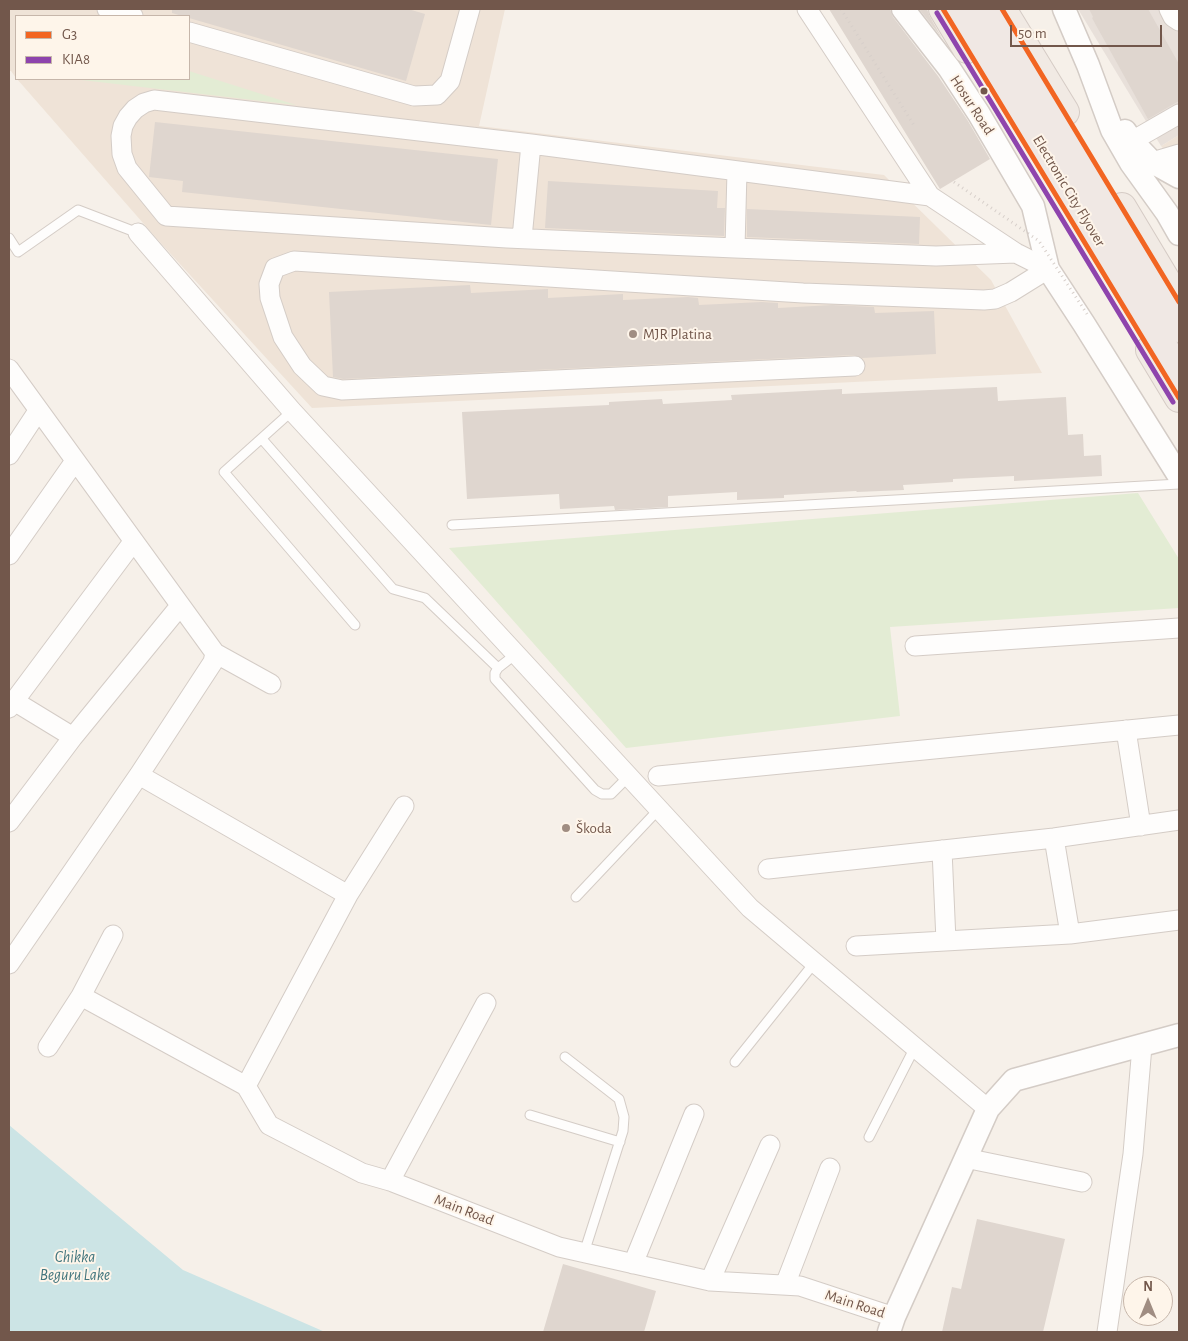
<!DOCTYPE html>
<html>
<head>
<meta charset="utf-8">
<style>
  body { margin:0 }
  #map { position:relative; width:1188px; height:1341px; overflow:hidden; background:#f6f0e9; font-family:"Alegreya Sans",sans-serif }
  canvas { display:block }
  .frame { position:absolute; inset:0; border:10px solid #72574b; pointer-events:none }
  .legend { position:absolute; left:15px; top:15px; width:175px; height:65px; box-sizing:border-box; background:#fef5ea; border:1px solid #c6b6aa; margin:0; padding:6px 9px; list-style:none; font-size:15px; color:#72574b }
  .legend li { display:flex; align-items:center; gap:10px; height:25px }
  .legend b { width:25px; border:1px solid #c6b6aa }
  .north { position:absolute; left:1123px; top:1276px; width:50px; height:50px; box-sizing:border-box; background:#fef5ea; border:1px solid #c6b6aa; border-radius:50%; rotate:0deg; font-size:14px; font-weight:700; line-height:20px; text-align:center; color:#72574b }
  .north::after { content:''; display:block; margin:auto; width:18px; height:22px; background:#a08d82; clip-path:polygon(50% 0,100% 100%,50% 72%,0 100%) }
  .scale { position:absolute; left:1010px; top:25px; width:152px; height:22px; box-sizing:border-box; border:2px solid #72574b; border-top:0; padding-left:6px; font-size:15px; line-height:18px; white-space:nowrap; color:#72574b; -webkit-text-stroke:4px #fef5ea; paint-order:stroke }
</style>
</head>
<body>
<div id="map">
<canvas width="1188" height="1341"></canvas>
<div class="frame"></div>
<ul class="legend">
<li><b style="height:6px;background:#f26522"></b>G3</li>
<li><b style="height:6px;background:#8e44ad"></b>KIA8</li>
</ul>
<div class="north">N</div>
<div class="scale">50 m</div>
</div>
<script>
const context = document.querySelector('canvas').getContext('2d');
context.lineJoin = 'round';
function paint(path, color) {
  context.fillStyle = color;
  context.fill(path, 'evenodd');
}
function poly(rows) {
  const path = new Path2D();
  for (const r of rows) {
    path.moveTo(r[0], r[1]);
    for (let i = 2; i < r.length; i += 2) path.lineTo(r[i], r[i + 1]);
  }
  return path;
}
function strokePath(path, color, width, dash) {
  context.strokeStyle = color;
  context.lineWidth = width;
  context.lineCap = dash ? 'butt' : 'round';
  context.setLineDash(dash || []);
  context.stroke(path);
}
function label(font, color, halo, rows, align = 'center') {
  context.font = font + ' "Alegreya Sans",sans-serif';
  context.lineWidth = 4;
  context.setLineDash([]);
  context.textBaseline = 'middle';
  context.strokeStyle = halo;
  context.fillStyle = color;
  for (const [text, x, y, turn = 0] of rows) {
    context.save();
    context.translate(x, y);
    context.rotate((+turn || 0) * Math.PI / 180);
    context.textAlign = isNaN(turn) ? turn : align;
    if (halo) context.strokeText(text, 0, 0);
    context.fillText(text, 0, 0);
    context.restore();
  }
}
paint(poly([
  [9,9,505,9,479,126,884,175,991,280,1042,373,312,408,157,239,17,79,189,79,189,16,16,16,16,78,11,71,9,71],
  [1179,135,1179,167,1161,146]
]), '#efe3d7');
paint(poly([
  [1078,9,1179,9,1179,135,1161,146]
]), '#e8e0da');
paint(poly([
  [189,71,296,105,73,79,189,79],
  [1138,493,1179,559,1179,608,890,627,900,716,626,748,449,548]
]), '#e3ecd4');
paint(poly([
  [9,1125,183,1270,325,1332,9,1332]
]), '#cce4e5');
paint(poly([
  [172,9,408,9,425,14,406,81,189,18,189,16,182,16,172,13],
  [829,9,890,9,893,17,938,76,968,121,990,159,940,189],
  [919,9,927,9,930,17,942,38],
  [1089,9,1148,9,1179,64,1179,101,1148,119,1092,18,1093,17],
  [155,122,498,159,491,225,182,192,183,181,149,177],
  [548,181,718,191,717,208,725,208,724,236,545,228],
  [747,209,920,217,919,244,747,237],
  [470,285,471,293,548,289,548,298,623,294,623,300,688,297,698,298,699,305,762,302,778,303,778,308,832,305,874,307,875,313,934,311,936,354,862,358,854,355,343,379,333,377,329,292],
  [997,387,998,401,1066,397,1068,435,1083,434,1084,456,1101,455,1102,476,1014,481,1014,476,953,479,953,482,903,485,904,490,857,492,856,491,784,495,784,498,737,500,737,492,668,496,668,507,615,510,614,506,560,509,559,494,467,499,462,412,609,405,609,402,662,399,663,404,732,400,731,395,842,389,842,394],
  [977,1219,1065,1239,1043,1332,942,1332,952,1287,961,1289],
  [563,1264,656,1291,644,1332,543,1332]
]), '#dfd6cf');
const service = poly([
  [9,238,18,252,78,210,138,233],
  [292,411,224,472,355,625],
  [262,439,393,589,425,598,498,668],
  [452,525,1179,484],
  [516,654,498,668,495,673,495,679,595,790,602,794,611,794,629,776],
  [576,897,659,809],
  [565,1057,619,1099,624,1117,623,1131,584,1253],
  [735,1062,815,962],
  [530,1115,620,1142],
  [869,1137,915,1047]
]);
const minor = poly([
  [107,9,133,16],
  [807,9,930,196,1016,253,1048,269],
  [1169,9,1173,17,1179,21],
  [189,32,414,96,437,95,450,81,470,9],
  [1132,141,1179,114],
  [1152,162,1179,154],
  [930,196,531,144,154,100,144,103,135,109,128,117,123,126,121,136,122,154,127,168,166,216,507,238,735,248,936,256,1016,253],
  [138,233,292,411,750,908,988,1109],
  [522,238,531,144],
  [735,248,737,171],
  [855,366,342,390,323,386,302,366,283,337,270,298,269,284,275,268,294,261,803,293,984,300,995,299,1011,292,1048,269],
  [9,369,215,653,271,684],
  [9,455,38,411],
  [9,555,75,461],
  [915,646,1179,628],
  [14,701,73,737],
  [9,708,133,542],
  [1126,730,1141,826],
  [139,775,348,895,246,1086],
  [658,776,1179,725],
  [9,822,73,737,180,606],
  [1054,838,1070,934],
  [942,850,946,941],
  [768,869,1054,838,1179,820],
  [348,895,404,806],
  [856,946,1070,934,1179,920],
  [9,964,139,775,213,662,215,653],
  [81,996,246,1086,269,1125,362,1173,390,1181,559,1247,710,1281,800,1286,894,1317],
  [48,1047,81,996,113,935],
  [965,1158,1082,1182],
  [390,1181,486,1003],
  [633,1264,694,1114],
  [710,1281,770,1145],
  [785,1285,830,1168],
  [1107,1332,1133,1154,1142,1046]
]);
const tertiary = poly([
  [903,9,949,68,979,114,1033,206,1048,269,1084,324,1179,476],
  [1064,9,1088,65,1112,130,1131,163,1167,213,1179,234],
  [1125,131,1132,141,1152,162,1179,177],
  [889,1332,894,1317,988,1109,1014,1080,1179,1035]
]);
const trunk = poly([
  [943,9,967,49],
  [1002,9,1065,112],
  [1122,207,1179,302],
  [1150,350,1179,398]
]);
strokePath(service, '#d4ccc6', 11);
strokePath(minor, '#d4ccc6', 21);
strokePath(tertiary, '#d4ccc6', 25);
strokePath(trunk, '#d5cbc5', 30);
strokePath(poly([
  [841,9,915,127]
]), '#d7cfca', 3, [1, 4]);
strokePath(service, '#fefdfc', 9);
strokePath(minor, '#fefdfc', 19);
strokePath(tertiary, '#fefdfc', 22);
strokePath(trunk, '#f1eae4', 28);
const motorwayBridge = poly([
  [959,9,1179,373],
  [986,9,1179,328]
]);
strokePath(motorwayBridge, '#d5cbc5', 30, []);
strokePath(poly([
  [954,182,1039,241,1087,314]
]), '#d7cfca', 3, [1, 4]);
strokePath(motorwayBridge, '#f0e8e4', 28);
strokePath(poly([
  [943,9,1179,398],
  [1002,9,1179,302]
]), '#f26522', 5);
strokePath(poly([
  [937,13,1173,402]
]), '#8e44ad', 5);
for (const [x, y, r, color] of [
  [984,91,4.5,"#72574b"],
  [633,334,5,"#a08d82"],
  [566,828,5,"#a08d82"]
]) {
  const dot = new Path2D();
  dot.arc(x, y, r, 0, 2 * Math.PI);
  context.fillStyle = color;
  context.fill(dot);
  strokePath(dot, '#fef5ea', 2);
}
label('15px', '#72574b', '#fef5ea', [
  ["Hosur Road",972,105,57],
  ["Electronic City Flyover",1069,191,59],
  ["Main Road",464,1210,21],
  ["Main Road",855,1304,18]
]);
label('15px', '#72574b', '#fef5ea', [
  ["MJR Platina",643,334],
  ["Škoda",576,828]
], 'left');
label('italic 16px', '#43767e', '#fef5ea', [
  ["Chikka",75,1257],
  ["Beguru Lake",75,1275]
]);
</script>
</body>
</html>
